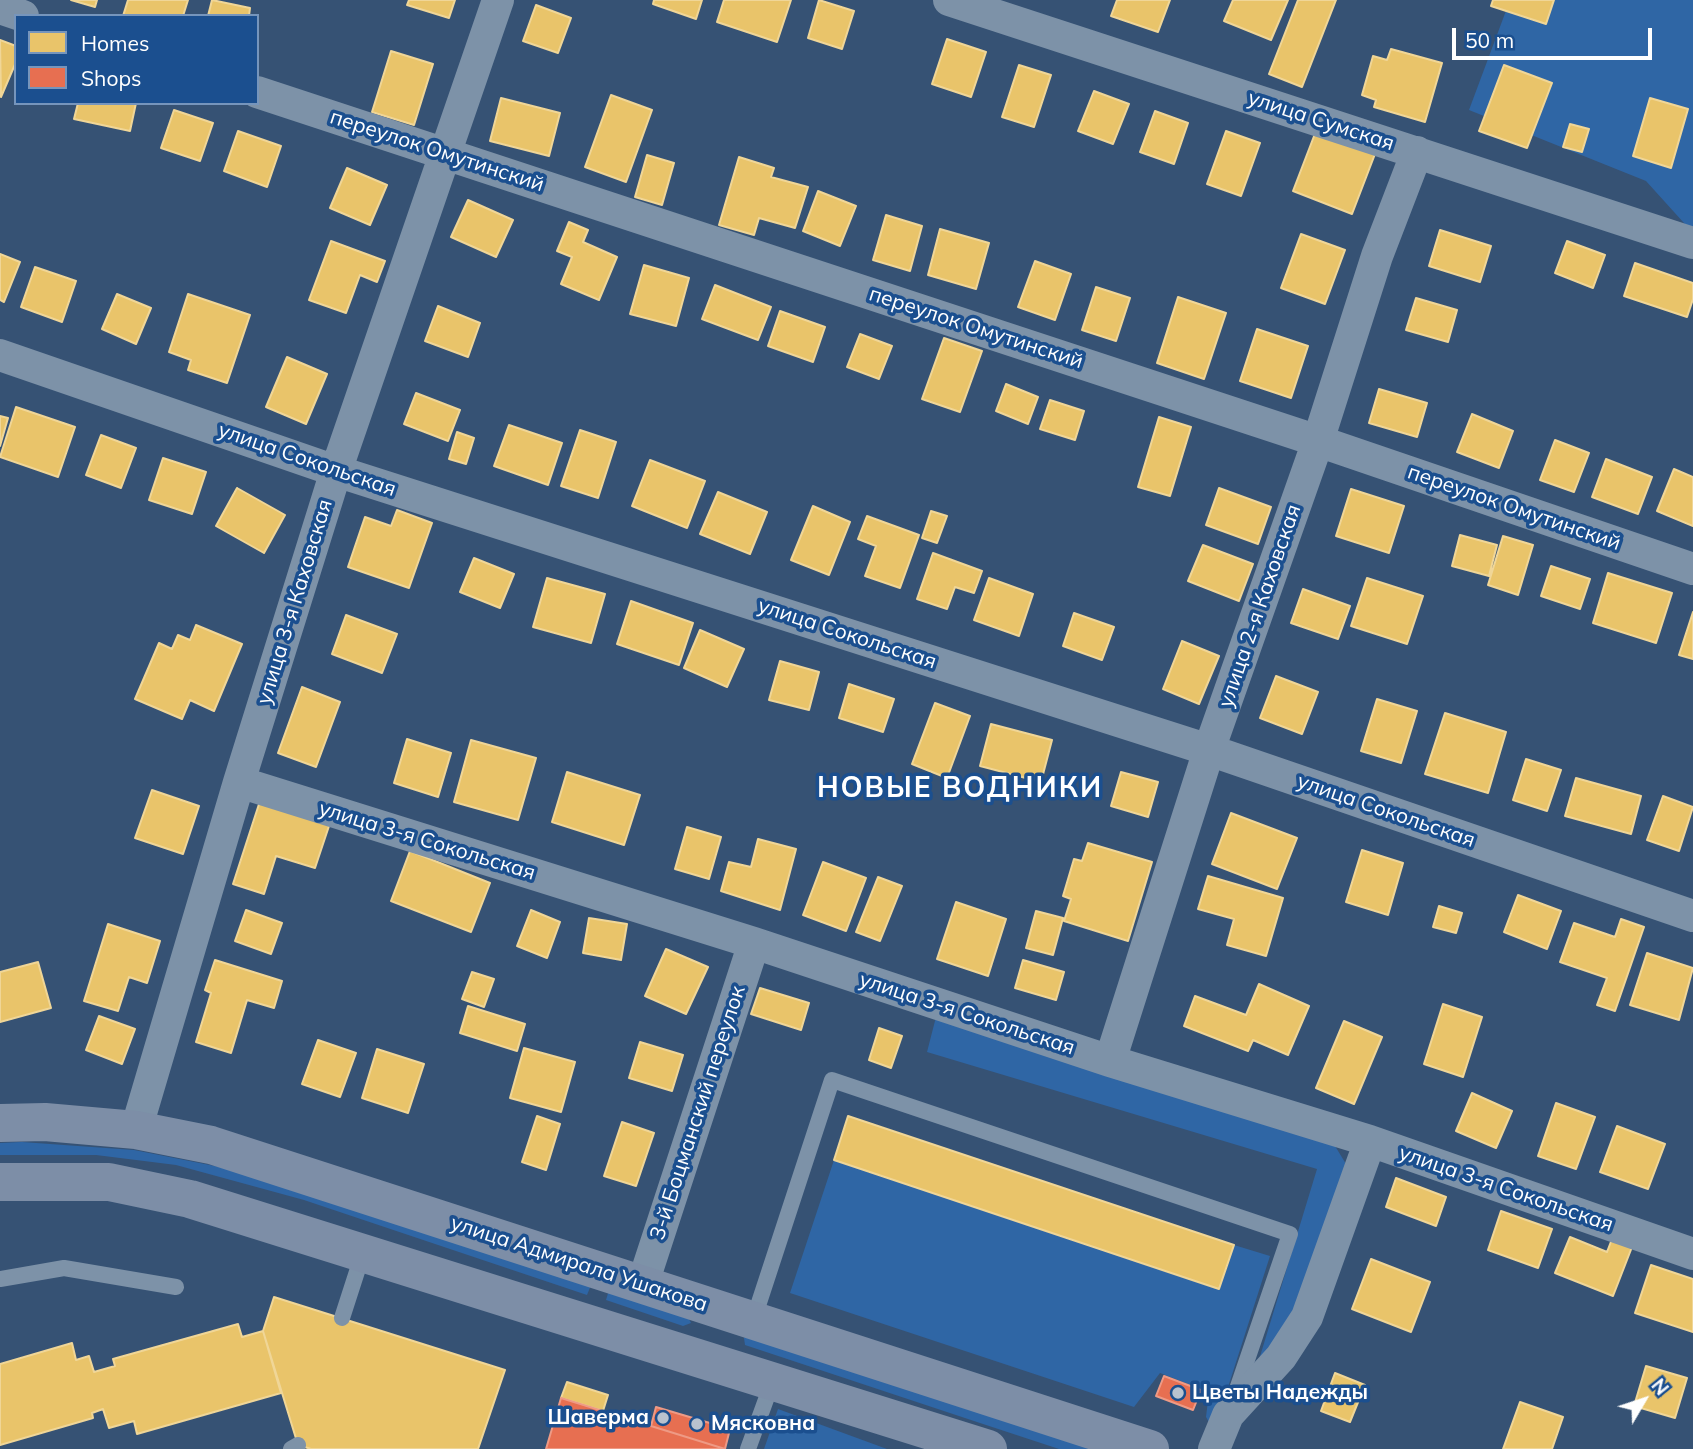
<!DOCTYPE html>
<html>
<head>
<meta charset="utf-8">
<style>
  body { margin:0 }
  #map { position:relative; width:1693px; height:1449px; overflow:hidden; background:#365274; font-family:Mulish,sans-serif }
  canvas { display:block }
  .legend { position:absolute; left:14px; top:14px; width:245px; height:91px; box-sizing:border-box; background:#1b4f8f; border:2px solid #7695bc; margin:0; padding:9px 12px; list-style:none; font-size:21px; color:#fff }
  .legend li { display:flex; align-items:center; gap:14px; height:35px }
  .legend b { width:35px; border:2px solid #7695bc }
  .north { position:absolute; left:1609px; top:1365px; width:70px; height:70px; -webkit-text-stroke:5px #1b4f8f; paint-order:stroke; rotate:51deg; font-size:19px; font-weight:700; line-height:28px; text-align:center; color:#fff }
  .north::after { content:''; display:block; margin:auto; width:24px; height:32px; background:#fff; clip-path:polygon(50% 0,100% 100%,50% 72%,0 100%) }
  .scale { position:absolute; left:1452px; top:28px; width:200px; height:32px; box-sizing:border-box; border:4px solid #fff; border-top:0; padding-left:9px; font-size:21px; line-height:24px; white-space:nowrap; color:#fff; -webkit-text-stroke:5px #1b4f8f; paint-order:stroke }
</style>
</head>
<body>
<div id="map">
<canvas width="1693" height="1449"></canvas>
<ul class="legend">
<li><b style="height:19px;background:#e9c46a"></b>Homes</li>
<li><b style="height:19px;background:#e76f51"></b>Shops</li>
</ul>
<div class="north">N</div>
<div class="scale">50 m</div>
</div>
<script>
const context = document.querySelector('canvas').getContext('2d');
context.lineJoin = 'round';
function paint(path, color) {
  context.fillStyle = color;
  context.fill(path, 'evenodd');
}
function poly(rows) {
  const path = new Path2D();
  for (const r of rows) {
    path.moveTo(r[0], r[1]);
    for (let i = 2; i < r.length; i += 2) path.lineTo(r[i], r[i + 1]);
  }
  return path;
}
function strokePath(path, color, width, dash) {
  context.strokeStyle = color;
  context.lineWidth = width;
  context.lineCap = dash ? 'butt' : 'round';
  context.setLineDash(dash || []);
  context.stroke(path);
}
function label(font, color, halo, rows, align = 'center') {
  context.font = font + ' Mulish,sans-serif';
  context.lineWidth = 7;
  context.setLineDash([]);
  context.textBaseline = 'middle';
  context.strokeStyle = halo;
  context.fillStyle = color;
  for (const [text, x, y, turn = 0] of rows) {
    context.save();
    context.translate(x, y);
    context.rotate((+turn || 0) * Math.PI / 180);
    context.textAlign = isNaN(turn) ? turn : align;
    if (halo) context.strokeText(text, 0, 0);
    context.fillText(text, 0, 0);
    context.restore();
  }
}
paint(poly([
  [1510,0,1693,0,1693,233,1646,181,1469,110],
  [936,1017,1332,1141,1346,1164,1307,1296,1258,1363,1317,1169,927,1052],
  [22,1142,134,1150,235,1170,591,1285,587,1295,304,1200,176,1165,96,1155,0,1155,0,1143],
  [834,1160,1218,1289,1234,1245,1270,1256,1214,1431,1206,1417,1209,1392,1160,1373,1134,1407,790,1293],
  [609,1290,689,1319,691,1323,683,1326,606,1300],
  [747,1334,1099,1449,1059,1449,980,1423,745,1345,744,1338],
  [778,1409,887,1449,764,1449]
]), '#2f66a5');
const homes = poly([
  [71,0,97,0,95,7,71,0],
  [128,0,188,0,183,16,123,16,128,0],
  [212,0,250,8,249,16,208,16,212,0],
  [409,0,455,0,449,18,407,5,409,0],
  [654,0,702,0,696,19,653,4,654,0],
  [724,0,791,0,777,42,717,22,724,0],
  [819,0,854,11,842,49,808,38,819,0],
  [1117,0,1170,0,1158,32,1111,16,1117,0],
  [1233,0,1288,0,1271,40,1224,21,1233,0],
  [1298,0,1336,0,1302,87,1269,74,1298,0],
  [1493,0,1554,0,1546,24,1491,6,1493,0],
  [536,5,571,18,558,53,523,41,536,5],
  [947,39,986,52,971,97,932,84,947,39],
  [0,40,16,46,16,62,1,97,0,40],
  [1391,49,1442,63,1425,122,1374,107,1376,100,1362,95,1373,56,1387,60,1391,49],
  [391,51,433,64,414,125,372,112,391,51],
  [1019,65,1051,75,1034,127,1002,117,1019,65],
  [1504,65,1552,83,1527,148,1479,131,1504,65],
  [1094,91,1129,104,1113,144,1078,131,1094,91],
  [611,95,652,110,626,182,585,167,611,95],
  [501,98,560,113,549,156,490,141,501,98],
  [1650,98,1688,109,1671,168,1633,156,1650,98],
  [78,103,136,103,130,131,74,119,78,103],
  [174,110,213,123,200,161,161,148,174,110],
  [1155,111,1188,123,1174,164,1140,152,1155,111],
  [1570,124,1589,129,1582,152,1563,147,1570,124],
  [238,131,281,146,267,187,224,171,238,131],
  [1226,131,1260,143,1241,196,1207,184,1226,131],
  [1316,131,1375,154,1352,214,1293,191,1316,131],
  [647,155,674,163,662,205,635,197,647,155],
  [739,157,774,168,771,177,808,187,795,228,759,218,754,235,719,225,739,157],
  [347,168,387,185,370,225,330,208,347,168],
  [818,191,856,206,840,246,803,231,818,191],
  [468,200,513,220,496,257,451,237,468,200],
  [886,215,922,226,910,271,873,260,886,215],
  [569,222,588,230,583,242,617,257,599,300,561,284,572,257,557,251,569,222],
  [940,229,989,243,976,289,928,275,940,229],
  [1440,230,1491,246,1480,282,1429,266,1440,230],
  [1301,234,1345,250,1325,304,1281,288,1301,234],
  [331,241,385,261,377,282,360,275,346,313,309,300,331,241],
  [1567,241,1605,255,1593,288,1555,273,1567,241],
  [0,254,20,262,4,302,0,300,0,254],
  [1035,261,1071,274,1055,320,1018,307,1035,261],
  [1635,263,1693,283,1693,299,1687,317,1624,296,1635,263],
  [644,265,689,278,676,326,630,314,644,265],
  [35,267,76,281,62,322,21,307,35,267],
  [715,285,771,307,758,340,702,319,715,285],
  [1096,287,1130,298,1116,341,1082,330,1096,287],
  [117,294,151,308,136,344,102,329,117,294],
  [188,294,250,315,227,383,188,370,191,360,169,352,188,294],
  [1178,297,1226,313,1204,379,1157,363,1178,297],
  [1416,298,1457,310,1448,342,1406,330,1416,298],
  [438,306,480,323,468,357,425,341,438,306],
  [780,311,825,327,813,362,768,346,780,311],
  [1257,329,1308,346,1291,398,1240,381,1257,329],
  [860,334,892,346,879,379,847,367,860,334],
  [944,338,982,351,960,412,922,399,944,338],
  [287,357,327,374,306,424,266,407,287,357],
  [1006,384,1038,397,1028,424,996,411,1006,384],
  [1379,389,1427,403,1417,437,1369,423,1379,389],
  [416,393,460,410,448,441,404,424,416,393],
  [1050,400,1084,411,1075,440,1040,429,1050,400],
  [16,407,75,427,58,477,0,457,16,407],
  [1472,414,1513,431,1499,468,1457,452,1472,414],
  [0,416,8,418,0,446,0,416],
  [1159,417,1191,427,1170,496,1138,487,1159,417],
  [509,425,562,443,548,485,494,466,509,425],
  [580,430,616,442,598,498,561,486,580,430],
  [457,432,474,438,466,464,449,459,457,432],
  [101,435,136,448,121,488,86,475,101,435],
  [1555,440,1589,453,1574,492,1540,480,1555,440],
  [163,458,206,472,192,514,149,500,163,458],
  [1606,459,1652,477,1638,514,1592,497,1606,459],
  [650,460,705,481,687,528,632,506,650,460],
  [1674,469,1693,477,1693,526,1657,511,1674,469],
  [237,488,285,515,264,553,216,526,237,488],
  [1219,488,1271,507,1258,544,1206,525,1219,488],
  [1351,489,1404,506,1389,553,1336,536,1351,489],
  [718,492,767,512,750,554,700,534,718,492],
  [813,506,850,522,829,575,791,560,813,506],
  [397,510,432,523,409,588,348,567,365,517,391,526,397,510],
  [931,511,947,516,937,543,922,538,931,511],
  [867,516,919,535,900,588,865,576,876,546,858,539,867,516],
  [1460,535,1497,545,1489,576,1452,566,1460,535],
  [1503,536,1533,545,1518,595,1488,585,1503,536],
  [1203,545,1253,564,1239,601,1188,581,1203,545],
  [933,553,982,571,974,593,955,587,947,609,917,599,933,553],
  [474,558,514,574,500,608,460,592,474,558],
  [1551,566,1590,579,1580,609,1541,596,1551,566],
  [1608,573,1672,593,1656,643,1593,623,1608,573],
  [547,578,605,594,591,643,533,627,547,578],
  [989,578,1033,594,1019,636,974,620,989,578],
  [1367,578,1423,596,1407,644,1351,626,1367,578],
  [1303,589,1350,606,1338,639,1291,623,1303,589],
  [631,601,693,623,679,665,617,644,631,601],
  [1693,612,1693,659,1679,655,1693,612],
  [1074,613,1114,627,1102,660,1063,646,1074,613],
  [346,615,397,634,382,673,332,654,346,615],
  [196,625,242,644,214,711,190,700,182,719,135,699,159,643,172,649,178,635,190,640,196,625],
  [700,630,744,649,727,687,684,668,700,630],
  [1182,641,1219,656,1199,704,1163,689,1182,641],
  [780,661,819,672,809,710,769,700,780,661],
  [1276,676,1318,692,1302,734,1260,718,1276,676],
  [849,684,894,699,883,732,839,718,849,684],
  [302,687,340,702,316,767,278,753,302,687],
  [1377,699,1417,711,1401,763,1361,751,1377,699],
  [935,703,970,716,947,778,912,764,935,703],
  [1445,713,1506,732,1488,793,1425,774,1445,713],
  [991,724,1052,740,1041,782,980,766,991,724],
  [407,739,451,753,438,797,394,783,407,739],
  [471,740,536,758,518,820,454,802,471,740],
  [1526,759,1561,770,1547,811,1513,800,1526,759],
  [567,772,640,795,624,845,552,822,567,772],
  [1121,772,1158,782,1148,817,1111,806,1121,772],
  [1576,778,1641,796,1631,834,1565,816,1576,778],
  [152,790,199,806,183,854,135,838,152,790],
  [1663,796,1693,807,1679,851,1647,840,1663,796],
  [260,801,330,823,315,868,276,856,264,894,233,884,260,801],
  [1231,813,1297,838,1277,889,1212,864,1231,813],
  [687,827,721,837,709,879,675,869,687,827],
  [758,839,796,849,780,910,721,891,729,862,751,867,758,839],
  [1088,843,1152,862,1128,941,1064,921,1071,899,1063,896,1074,859,1082,861,1088,843],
  [1362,850,1403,863,1388,915,1346,902,1362,850],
  [410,851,490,883,471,932,391,901,410,851],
  [823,862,866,878,846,931,803,915,823,862],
  [1208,876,1283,898,1266,956,1227,945,1234,919,1198,909,1208,876],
  [878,877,902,886,880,941,856,932,878,877],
  [1518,895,1561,911,1547,949,1504,932,1518,895],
  [956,902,1006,919,988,976,937,959,956,902],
  [1439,906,1462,913,1456,933,1433,927,1439,906],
  [246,910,282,923,271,954,235,941,246,910],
  [531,910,560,922,547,958,517,946,531,910],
  [1036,911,1063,918,1053,955,1026,948,1036,911],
  [589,918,627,924,621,960,583,953,589,918],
  [1621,919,1644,927,1615,1011,1597,1005,1607,978,1560,962,1574,923,1615,937,1621,919],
  [108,924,160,941,147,983,129,977,118,1011,84,1001,108,924],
  [666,949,708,967,686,1014,645,996,666,949],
  [1647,953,1693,968,1679,1020,1630,1005,1647,953],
  [215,960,282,981,274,1008,247,1000,231,1053,196,1042,211,993,205,990,215,960],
  [1023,960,1064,972,1056,1000,1015,988,1023,960],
  [38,962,51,1008,0,1022,0,972,38,962],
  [472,972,494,979,484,1007,462,999,472,972],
  [1259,984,1309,1006,1288,1055,1253,1040,1248,1051,1184,1026,1195,996,1246,1015,1259,984],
  [760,988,809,1003,801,1030,751,1014,760,988],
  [1443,1004,1482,1017,1463,1077,1424,1064,1443,1004],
  [468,1006,525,1024,517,1051,460,1033,468,1006],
  [99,1016,135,1029,122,1064,86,1050,99,1016],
  [1344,1021,1382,1037,1354,1104,1316,1088,1344,1021],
  [879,1028,902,1036,891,1068,869,1060,879,1028],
  [318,1040,356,1053,340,1097,302,1084,318,1040],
  [640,1042,683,1055,672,1091,629,1078,640,1042],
  [524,1048,575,1062,561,1112,510,1098,524,1048],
  [377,1049,424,1064,408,1113,362,1098,377,1049],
  [1472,1093,1512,1111,1496,1148,1456,1131,1472,1093],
  [1556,1103,1595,1117,1576,1169,1538,1156,1556,1103],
  [537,1116,560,1124,546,1170,522,1162,537,1116],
  [848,1116,1234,1245,1219,1289,834,1160,848,1116],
  [622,1122,654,1133,636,1186,604,1176,622,1122],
  [1617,1126,1665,1144,1648,1189,1600,1172,1617,1126],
  [1396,1178,1446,1197,1436,1226,1386,1207,1396,1178],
  [1501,1211,1552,1229,1538,1268,1488,1250,1501,1211],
  [1570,1237,1607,1252,1612,1239,1632,1247,1613,1296,1555,1273,1570,1237],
  [1371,1259,1430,1282,1411,1332,1352,1309,1371,1259],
  [1651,1265,1693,1279,1693,1332,1635,1313,1651,1265],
  [274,1297,505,1370,478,1449,311,1449,298,1445,263,1331,274,1297],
  [238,1324,242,1337,263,1331,281,1393,137,1434,134,1421,109,1428,103,1409,92,1413,93,1418,0,1445,0,1364,72,1343,76,1360,89,1356,94,1372,115,1366,113,1359,238,1324],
  [1646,1366,1687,1378,1675,1418,1634,1406,1646,1366],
  [1335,1373,1365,1385,1350,1422,1321,1411,1335,1373],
  [567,1382,608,1395,603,1411,561,1398,567,1382],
  [1520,1402,1563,1417,1552,1449,1503,1449,1520,1402]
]);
paint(homes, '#e9c46a');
strokePath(homes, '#f0d697', 2);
const shops = poly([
  [1164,1376,1201,1390,1193,1410,1156,1396,1164,1376],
  [561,1398,725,1449,546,1449,561,1398],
  [656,1407,730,1429,725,1449,651,1426,656,1407]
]);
paint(shops, '#e76f51');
strokePath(shops, '#ee9a85', 2);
strokePath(poly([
  [0,1279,64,1268,176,1287],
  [342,1318,363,1253],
  [753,1321,832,1080,1290,1234,1234,1398],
  [291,1449,298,1445],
  [748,1449,772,1383]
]), '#7d92a8', 16);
strokePath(poly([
  [949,0,1693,243],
  [0,8,23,16],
  [257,92,1318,441,1693,569],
  [0,355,336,471,1209,750,1693,916],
  [239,782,754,943,1110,1061,1370,1141,1693,1254],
  [1110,1061,1209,750,1318,441,1377,256,1417,152],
  [136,1130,239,782,336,471,498,0],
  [643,1283,754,943],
  [1214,1449,1228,1415,1281,1357,1307,1317,1370,1141]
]), '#7d92a8', 32);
strokePath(poly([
  [0,1123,45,1122,136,1130,211,1145,1150,1449],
  [0,1182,109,1182,190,1199,988,1449]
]), '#7d8ea7', 38);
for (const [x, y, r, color] of [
  [1178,1393,7,"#b9c2ce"],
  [663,1418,7,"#b9c2ce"],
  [697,1424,7,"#b9c2ce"]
]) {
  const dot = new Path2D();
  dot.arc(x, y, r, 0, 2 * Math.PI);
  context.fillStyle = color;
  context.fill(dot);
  strokePath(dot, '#1b4f8f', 2.5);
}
label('21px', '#fff', '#1b4f8f', [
  ["улица Сумская",1321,121,18],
  ["переулок Омутинский",437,151,18],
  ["переулок Омутинский",976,328,18],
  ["улица Сокольская",307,460,19],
  ["переулок Омутинский",1514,508,19],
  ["улица 3-я Каховская",295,602,-73],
  ["улица 2-я Каховская",1260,606,-71],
  ["улица Сокольская",847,634,18],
  ["улица Сокольская",1386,811,19],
  ["улица 3-я Сокольская",427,841,17],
  ["улица 3-я Сокольская",967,1014,18],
  ["3-й Боцманский переулок",698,1113,-72],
  ["улица 3-я Сокольская",1506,1189,19],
  ["улица Адмирала Ушакова",579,1264,18]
]);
label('bold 21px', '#fff', '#1b4f8f', [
  ["Цветы Надежды",1192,1393],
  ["Шаверма",649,1418,"right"],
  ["Мясковна",711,1424]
], 'left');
context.letterSpacing = '2px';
label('bold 28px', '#fff', '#1b4f8f', [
  ["НОВЫЕ ВОДНИКИ",960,789]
]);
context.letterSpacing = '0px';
</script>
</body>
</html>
